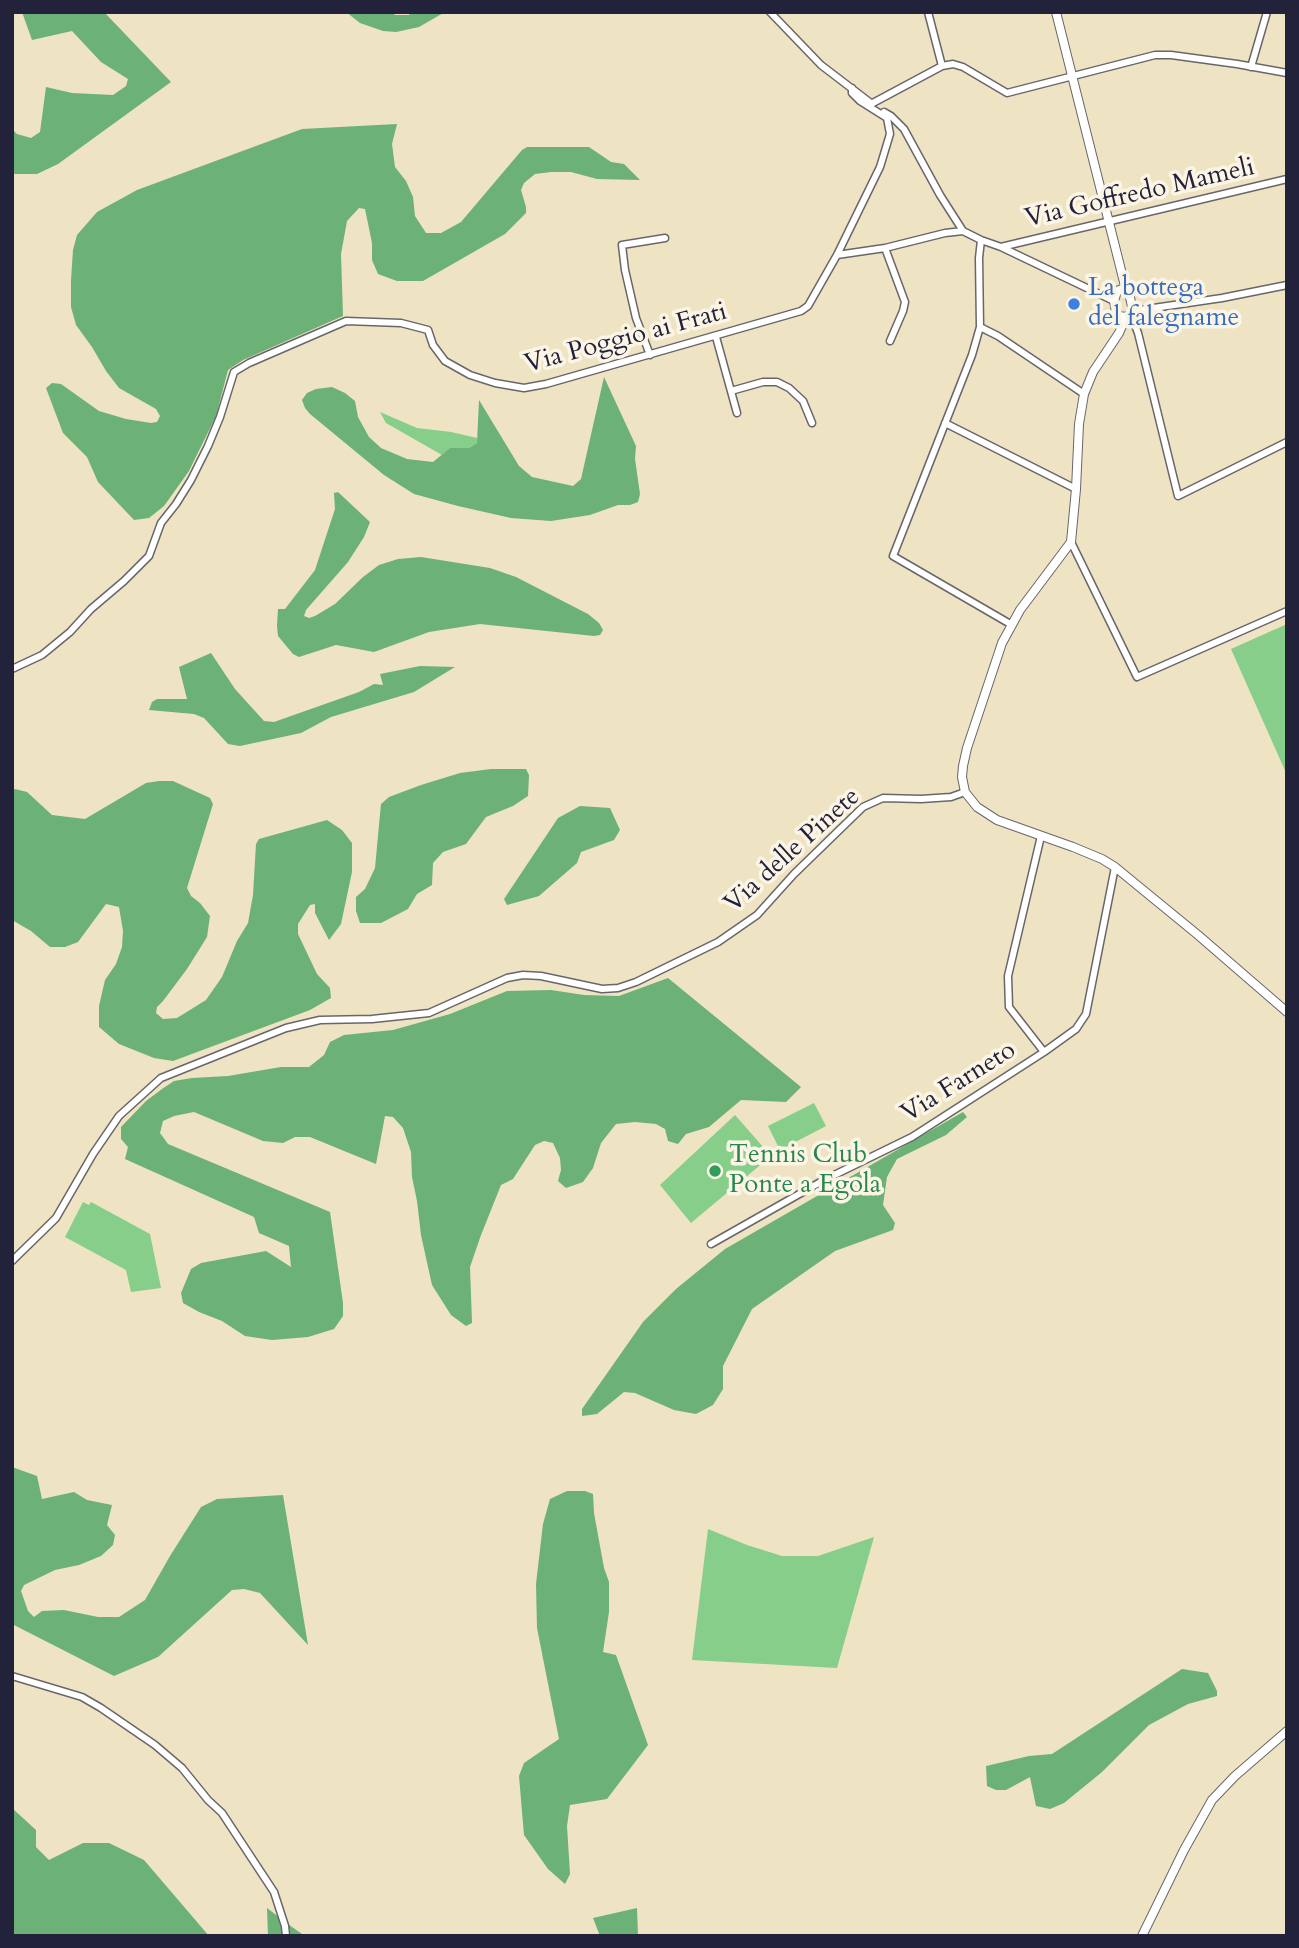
<!DOCTYPE html>
<html>
<head>
<meta charset="utf-8">
<style>
  body { margin:0 }
  #map { position:relative; width:1299px; height:1948px; overflow:hidden; background:#eee3c3; font-family:Cardo,serif }
  canvas { display:block }
  .frame { position:absolute; inset:0; border:14px solid #22223b; pointer-events:none }
</style>
</head>
<body>
<div id="map">
<canvas width="1299" height="1948"></canvas>
<div class="frame"></div>
</div>
<script>
const context = document.querySelector('canvas').getContext('2d');
context.lineJoin = 'round';
function paint(path, color) {
  context.fillStyle = color;
  context.fill(path, 'evenodd');
}
function poly(rows) {
  const path = new Path2D();
  for (const r of rows) {
    path.moveTo(r[0], r[1]);
    for (let i = 2; i < r.length; i += 2) path.lineTo(r[i], r[i + 1]);
  }
  return path;
}
function strokePath(path, color, width, dash) {
  context.strokeStyle = color;
  context.lineWidth = width;
  context.lineCap = dash ? 'butt' : 'round';
  context.setLineDash(dash || []);
  context.stroke(path);
}
function label(font, color, halo, rows, align = 'center') {
  context.font = font + ' Cardo,serif';
  context.lineWidth = 7;
  context.setLineDash([]);
  context.textBaseline = 'middle';
  context.strokeStyle = halo;
  context.fillStyle = color;
  for (const [text, x, y, turn = 0] of rows) {
    context.save();
    context.translate(x, y);
    context.rotate((+turn || 0) * Math.PI / 180);
    context.textAlign = isNaN(turn) ? turn : align;
    if (halo) context.strokeText(text, 0, 0);
    context.fillText(text, 0, 0);
    context.restore();
  }
}
paint(poly([
  [380,412,417,428,451,432,477,438,477,443,469,448,450,448,442,455,386,423],
  [1287,624,1287,775,1231,649],
  [814,1103,826,1126,780,1150,768,1126],
  [735,1115,771,1156,691,1223,660,1185],
  [83,1202,89,1205,91,1202,150,1234,161,1288,131,1292,126,1270,65,1237],
  [708,1529,747,1545,782,1556,818,1556,874,1537,837,1668,692,1660]
]), '#86ce89');
paint(poly([
  [22,12,104,12,171,82,58,164,37,174,15,174,12,172,12,129,17,134,31,138,40,132,46,87,72,93,113,95,126,86,128,79,101,62,72,31,32,40],
  [346,12,392,12,395,15,409,15,411,12,445,12,419,27,396,32,383,31,360,23],
  [397,124,392,144,395,167,406,181,413,197,415,216,426,233,441,233,461,222,522,150,527,147,589,147,611,162,624,164,640,180,597,179,571,172,551,172,535,174,524,183,521,190,526,207,526,213,505,234,423,281,397,281,378,274,372,260,372,243,365,209,359,208,347,221,341,254,343,316,243,360,228,370,216,416,189,471,164,506,149,518,134,520,98,482,87,457,63,433,46,388,52,383,61,384,99,411,126,419,151,423,157,422,160,416,156,409,119,388,106,371,92,347,76,325,71,307,71,280,73,250,77,235,97,212,137,190,302,129],
  [604,377,636,446,635,459,640,494,638,502,630,505,618,505,590,515,551,521,511,518,458,506,414,494,384,475,310,414,305,408,302,400,307,393,316,389,332,387,345,393,355,401,358,417,369,437,381,448,407,459,433,462,450,448,469,448,477,443,479,400,519,466,532,477,573,486,581,479],
  [338,492,370,522,364,537,348,562,306,610,304,616,309,618,315,616,335,604,363,577,379,565,398,559,421,557,490,568,516,577,588,614,599,623,603,630,600,635,594,636,480,624,429,632,374,652,336,645,299,657,293,654,278,636,277,626,278,609,285,609,315,570,335,509,334,493],
  [211,653,235,689,264,721,274,722,359,692,374,684,383,685,380,674,420,666,455,667,414,692,331,717,301,733,240,746,228,744,204,718,194,714,149,710,152,702,157,699,187,699,179,667],
  [491,769,526,769,529,775,528,796,513,806,486,817,466,844,443,852,433,863,432,885,417,894,408,909,381,923,360,923,356,911,356,897,365,889,375,868,381,804,389,797,421,785,460,773],
  [159,781,173,781,210,798,213,804,187,888,191,896,200,903,210,916,207,937,187,969,163,1001,157,1007,156,1013,163,1019,177,1018,206,1000,222,977,237,941,248,923,253,895,256,844,259,839,327,820,342,830,352,843,352,872,341,924,329,940,315,913,315,904,310,905,298,924,298,934,317,974,330,988,331,998,310,1010,173,1061,154,1058,119,1044,99,1027,99,1006,105,980,116,964,122,947,123,931,119,907,106,904,78,942,65,947,50,947,31,931,12,920,12,791,15,789,27,792,52,815,85,819,146,783],
  [580,806,610,808,620,830,614,840,581,852,577,863,539,896,507,905,504,899,558,818],
  [668,978,801,1087,786,1102,741,1100,709,1127,686,1134,678,1144,668,1141,665,1129,656,1124,635,1122,616,1124,601,1143,593,1168,583,1182,566,1188,558,1181,561,1170,560,1158,553,1143,544,1141,535,1145,513,1179,501,1185,481,1235,470,1267,472,1323,466,1326,451,1315,432,1285,421,1235,417,1201,412,1177,411,1152,403,1128,393,1117,385,1116,376,1164,310,1137,295,1137,283,1143,263,1141,194,1112,174,1116,163,1121,160,1133,168,1144,330,1212,343,1303,343,1316,334,1329,308,1337,272,1340,245,1336,222,1321,199,1312,183,1303,181,1293,191,1269,201,1263,266,1251,291,1267,289,1246,259,1233,254,1217,125,1159,128,1147,121,1139,121,1127,146,1101,162,1089,174,1081,192,1078,228,1076,281,1067,309,1067,324,1055,330,1042,344,1035,393,1030,450,1014,507,991,551,990,584,995,619,996],
  [963,1112,967,1117,946,1135,897,1159,887,1177,883,1205,895,1223,893,1230,835,1251,752,1309,723,1366,723,1389,713,1405,696,1414,674,1410,635,1393,624,1392,597,1414,582,1416,582,1409,643,1322,676,1289,725,1249],
  [12,1467,37,1476,42,1499,74,1492,87,1500,112,1505,107,1525,115,1535,113,1545,101,1556,79,1565,55,1570,24,1585,21,1591,28,1611,34,1617,42,1611,64,1610,98,1617,119,1617,145,1600,170,1556,201,1507,217,1499,283,1495,308,1645,260,1593,244,1589,232,1590,158,1657,114,1676,12,1624],
  [567,1491,585,1491,593,1494,594,1513,604,1568,609,1582,609,1612,603,1652,616,1655,648,1745,607,1799,570,1805,567,1826,570,1874,565,1884,548,1869,524,1835,519,1776,524,1763,559,1739,537,1628,536,1584,543,1524,550,1499],
  [1182,1669,1208,1673,1217,1691,1217,1696,1188,1704,1149,1725,1102,1772,1064,1803,1050,1809,1036,1806,1030,1777,1006,1790,996,1790,987,1786,986,1766,1029,1756,1052,1754],
  [12,1808,36,1830,36,1847,49,1860,83,1843,109,1843,144,1860,209,1936,12,1936],
  [267,1908,292,1927,305,1936,268,1936],
  [637,1908,638,1936,600,1936,593,1918]
]), '#6cb175');
const minor = poly([
  [770,12,821,65,872,104],
  [928,12,942,66],
  [1251,67,1267,12],
  [871,104,942,66,953,64,963,67,1007,93,1155,55,1171,55,1237,64,1287,73],
  [884,112,891,116,904,129,940,195,963,231,981,240,1001,247,1114,301],
  [981,240,979,258,980,327,972,355,893,556,1012,625],
  [1001,247,1287,179],
  [885,248,905,302,903,311,890,341],
  [837,255,885,248,945,233,963,231],
  [1133,311,1222,298,1287,285],
  [1131,315,1138,333,1178,496,1287,442],
  [980,327,998,336,1084,394],
  [716,337,737,413],
  [650,355,636,318,625,270,622,245,665,238],
  [731,391,763,382,777,382,789,388,803,401,812,423],
  [945,423,1076,489],
  [1071,542,1137,677,1287,611],
  [12,669,42,655,70,632,91,609,124,581,149,556,161,523,176,504,191,480,208,446,220,417,234,372,249,363,346,321,401,323,428,330,433,345,445,361,470,375,495,383,524,388,546,384,801,311,808,306,837,255,880,167,890,134,887,118,860,101,852,93,852,88],
  [1041,836,1008,976,1009,1007,1044,1052],
  [711,1244,824,1180,912,1137,1044,1052,1076,1029,1086,1014,1115,867],
  [12,1261,56,1218,93,1154,119,1116,161,1078,286,1028,320,1020,372,1019,429,1013,507,978,523,975,541,976,602,989,618,988,636,982,718,942,757,915,794,874,863,807,883,798,921,799,951,797,965,792],
  [12,1676,82,1697,101,1708,155,1745,182,1768,208,1800,222,1813,274,1892,285,1926,286,1936]
]);
const tertiary = poly([
  [1056,12,1126,290],
  [1126,317,1119,316,1116,312,1114,301,1117,291,1122,289,1129,293,1133,311,1131,315,1126,317,1119,333,1093,372,1084,394,1079,424,1076,489,1071,542,1020,610,1002,643,967,748,963,766,962,777,965,792,977,807,997,820,1073,847,1102,859,1115,867,1198,935,1287,1012],
  [1142,1936,1184,1850,1212,1800,1235,1776,1287,1731]
]);
strokePath(minor, '#69666b', 9);
strokePath(tertiary, '#69666b', 10);
strokePath(minor, '#fff', 6);
strokePath(tertiary, '#fff', 8);
for (const [x, y, r, color] of [
  [1074,304,7,"#3f7fe0"],
  [715,1171,7,"#2e9e5b"]
]) {
  const dot = new Path2D();
  dot.arc(x, y, r, 0, 2 * Math.PI);
  context.fillStyle = color;
  context.fill(dot);
  strokePath(dot, '#fcf5e5', 2.5);
}
label('26px', '#22223b', '#fcf5e5', [
  ["Via Goffredo Mameli",1140,194,-13],
  ["Via Poggio ai Frati",626,339,-15],
  ["Via delle Pinete",793,851,-42],
  ["Via Farneto",959,1083,-32]
]);
label('26px', '#366cbe', '#fcf5e5', [
  ["La bottega",1088,289],
  ["del falegname",1088,319]
], 'left');
label('26px', '#27864d', '#fcf5e5', [
  ["Tennis Club",729,1156],
  ["Ponte a Egola",729,1186]
], 'left');
</script>
</body>
</html>
